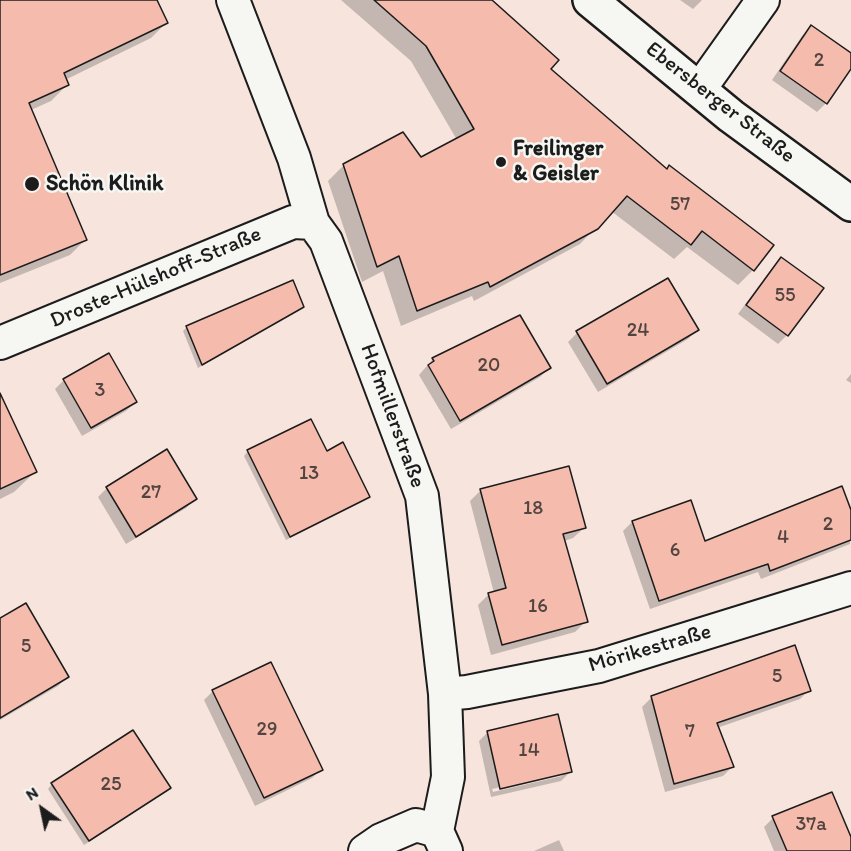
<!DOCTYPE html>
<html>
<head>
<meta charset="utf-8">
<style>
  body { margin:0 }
  #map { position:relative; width:851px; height:851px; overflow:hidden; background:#f6e4dd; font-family:Itim,sans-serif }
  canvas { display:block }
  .north { position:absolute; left:12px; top:779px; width:60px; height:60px; -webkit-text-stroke:4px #f6f6f2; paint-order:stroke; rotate:327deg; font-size:16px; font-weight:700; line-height:24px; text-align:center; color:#1c1c1c }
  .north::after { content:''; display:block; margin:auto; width:21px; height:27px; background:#1c1c1c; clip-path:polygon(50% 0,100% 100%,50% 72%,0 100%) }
</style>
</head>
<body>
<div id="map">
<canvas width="851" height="851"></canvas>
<div class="north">N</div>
</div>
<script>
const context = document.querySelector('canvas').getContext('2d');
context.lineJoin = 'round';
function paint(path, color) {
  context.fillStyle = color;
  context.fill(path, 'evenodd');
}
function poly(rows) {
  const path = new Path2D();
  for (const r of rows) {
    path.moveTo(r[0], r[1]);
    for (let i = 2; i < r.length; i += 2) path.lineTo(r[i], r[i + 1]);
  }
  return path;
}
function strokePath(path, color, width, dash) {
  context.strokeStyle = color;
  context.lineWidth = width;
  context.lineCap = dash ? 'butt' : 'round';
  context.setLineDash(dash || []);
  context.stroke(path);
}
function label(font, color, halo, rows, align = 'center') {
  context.font = font + ' Itim,sans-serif';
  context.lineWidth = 5;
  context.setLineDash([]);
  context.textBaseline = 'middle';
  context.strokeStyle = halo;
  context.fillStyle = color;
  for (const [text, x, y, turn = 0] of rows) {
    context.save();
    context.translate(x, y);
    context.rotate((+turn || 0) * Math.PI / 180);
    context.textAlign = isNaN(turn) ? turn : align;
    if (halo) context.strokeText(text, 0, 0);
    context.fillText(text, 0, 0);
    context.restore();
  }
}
paint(poly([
  [0,0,155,0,166,23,151,38,65,80,67,85,51,101,31,110,86,239,70,255,0,283],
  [341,0,489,0,549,69,753,270,738,285,687,247,674,259,611,211,580,244,474,301,472,296,401,326,383,271,362,282,328,181,344,165,421,159,457,140,411,61],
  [680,0,702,0,693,9],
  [811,27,851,54,851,67,826,103,817,112,772,80,802,36],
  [781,259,787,335,778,344,738,314,772,268],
  [667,280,697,330,688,339,598,392,568,342,577,333],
  [303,307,298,311,198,368,183,331,187,327],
  [433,359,549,368,540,377,451,429,419,375],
  [851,374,851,383,846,380],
  [64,380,135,402,126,411,82,436,55,389],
  [0,397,35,472,14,492,0,499],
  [248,451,326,453,369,497,364,501,286,540,244,456],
  [107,488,195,499,186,508,126,544,98,497],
  [481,490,584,528,573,538,564,541,586,621,575,632,491,655,478,605,489,594,494,593,470,501],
  [851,514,850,544,761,579,758,572,650,609,623,531,632,522,704,543],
  [0,620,67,677,58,686,0,720],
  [809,690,800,699,717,728,732,767,723,776,665,792,642,707,651,698],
  [213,691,321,769,312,778,255,806,204,700],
  [488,732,570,772,561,781,491,797,479,741],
  [562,773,562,776,493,792,492,789],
  [52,784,165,792,84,845,48,789],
  [773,818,849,837,851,835,851,851,774,851,764,827],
  [559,840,564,851,534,851]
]), '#0003');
const building = poly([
  [0,0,157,0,168,23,64,73,69,85,29,103,87,240,0,275,0,0],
  [374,0,492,0,559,60,551,69,667,169,669,165,774,245,754,271,702,231,691,245,627,196,598,229,490,287,488,282,417,311,399,256,377,267,343,164,403,132,421,157,474,129,426,46,374,0],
  [811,25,851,53,851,69,827,104,780,71,811,25],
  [781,257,824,288,788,336,746,305,781,257],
  [668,278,699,330,607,384,576,331,668,278],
  [293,280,304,307,202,365,186,326,293,280],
  [520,315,551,368,460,421,428,365,434,361,432,358,520,315],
  [109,353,137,402,91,428,63,379,109,353],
  [0,393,37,472,0,489,0,393],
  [311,419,327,451,343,442,370,497,290,537,247,450,311,419],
  [167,449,197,499,136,537,106,487,167,449],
  [569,466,586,528,563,534,588,622,502,645,488,593,506,588,480,489,569,466],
  [842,486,851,510,851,540,770,571,768,564,659,601,632,521,691,500,705,541,842,486],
  [26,603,69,677,0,718,0,618,26,603],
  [795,645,811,691,717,723,734,767,674,784,651,696,795,645],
  [271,662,323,770,264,798,212,690,271,662],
  [558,714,572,772,500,789,487,731,558,714],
  [133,730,171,788,89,841,51,783,133,730],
  [832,792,851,837,851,851,787,851,772,816,832,792]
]);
paint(building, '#f5bbad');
strokePath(building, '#1c1c1c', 1.5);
const minor = poly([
  [233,0,294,158,313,223,326,241,422,496,445,694,448,777,437,831,446,851],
  [699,90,763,0],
  [0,343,293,222,313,223],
  [445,694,467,692,599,666,851,588],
  [365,851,381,840,416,825,437,831]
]);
const tertiary = poly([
  [590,0,731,116,851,204]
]);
strokePath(minor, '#1c1c1c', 36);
strokePath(tertiary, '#1c1c1c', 38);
strokePath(minor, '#f6f6f2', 32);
strokePath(tertiary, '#f6f6f2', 33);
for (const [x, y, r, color] of [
  [501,162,6,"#1c1c1c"],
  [32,184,8,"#1c1c1c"]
]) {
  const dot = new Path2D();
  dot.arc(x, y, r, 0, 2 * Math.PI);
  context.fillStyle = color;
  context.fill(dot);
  strokePath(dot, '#f6f6f2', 2);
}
label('20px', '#524440', null, [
  ["2",819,61],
  ["57",680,205],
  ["55",785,296],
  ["24",638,331],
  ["20",489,366],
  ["3",100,391],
  ["13",309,474],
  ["27",151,493],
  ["18",533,509],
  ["2",828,525],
  ["4",783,538],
  ["6",675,551],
  ["16",538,607],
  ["5",26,647],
  ["5",777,677],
  ["29",267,730],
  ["7",690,732],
  ["14",529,751],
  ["25",111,785],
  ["37a",811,825]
]);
label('22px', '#1c1c1c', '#f6f6f2', [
  ["Ebersberger Straße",720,103,38],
  ["Droste-Hülshoff-Straße",156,278,-23],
  ["Hofmillerstraße",392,416,70],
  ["Mörikestraße",650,649,-16]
]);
label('bold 22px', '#1c1c1c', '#f6f6f2', [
  ["Freilinger",513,149],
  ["& Geisler",513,174],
  ["Schön Klinik",46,184]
], 'left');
</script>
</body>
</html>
